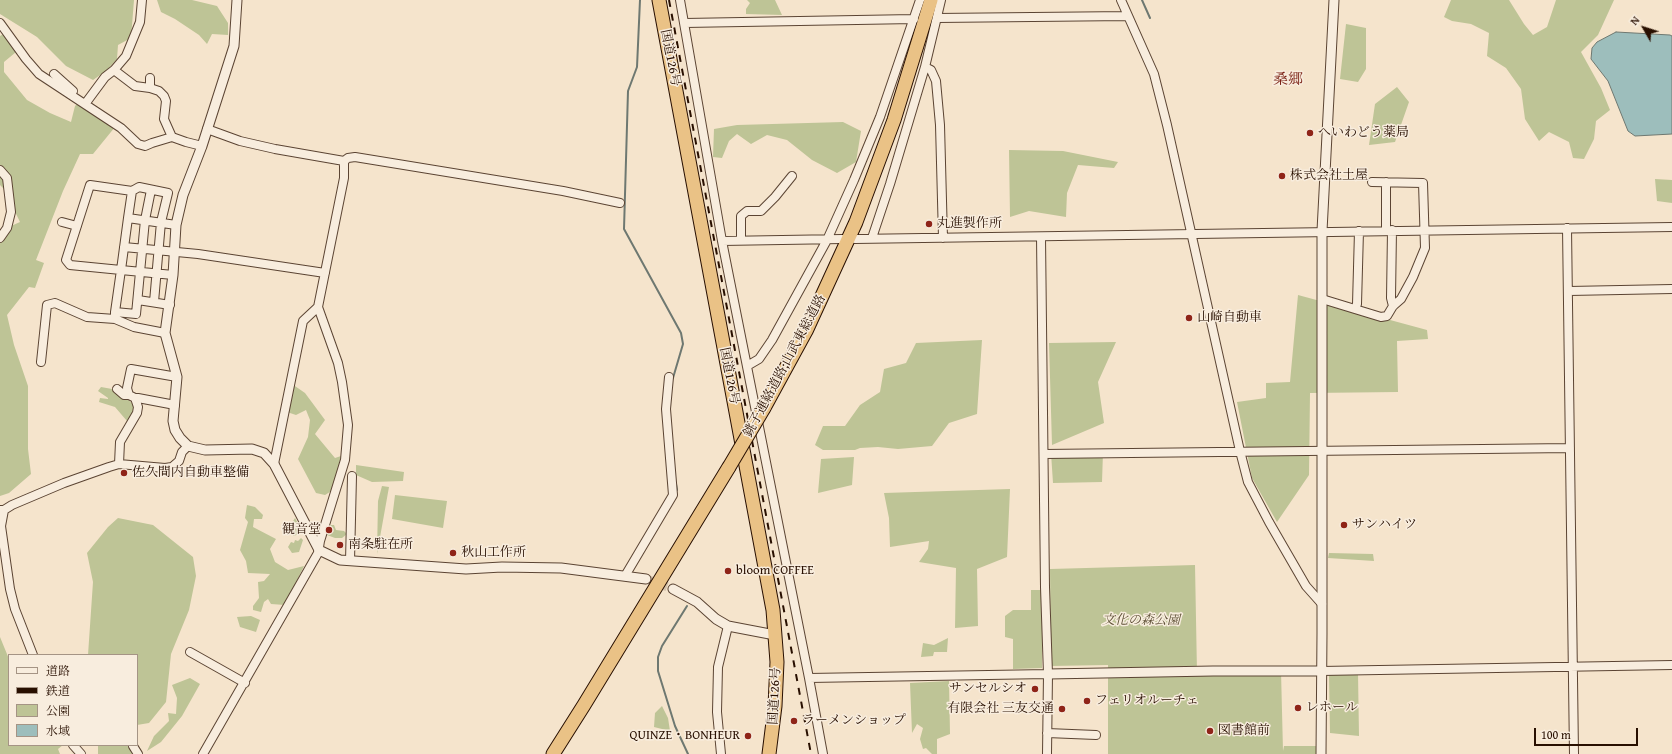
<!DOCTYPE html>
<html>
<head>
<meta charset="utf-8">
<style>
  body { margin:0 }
  #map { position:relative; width:1672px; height:754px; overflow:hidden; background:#f5e4cc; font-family:"Gentium Book Plus","Noto Serif JP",serif }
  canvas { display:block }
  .legend { position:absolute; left:8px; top:654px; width:130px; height:92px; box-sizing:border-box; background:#f8edde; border:1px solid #a59485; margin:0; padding:5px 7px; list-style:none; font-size:12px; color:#280f00 }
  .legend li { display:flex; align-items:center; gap:8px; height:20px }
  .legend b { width:20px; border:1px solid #a59485 }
  .north { position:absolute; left:1624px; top:8px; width:40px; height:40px; -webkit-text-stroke:3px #f8edde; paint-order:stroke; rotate:309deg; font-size:11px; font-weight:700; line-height:16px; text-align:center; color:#280f00 }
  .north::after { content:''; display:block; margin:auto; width:14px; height:18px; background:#280f00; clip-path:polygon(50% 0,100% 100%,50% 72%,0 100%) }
  .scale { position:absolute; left:1534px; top:728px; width:104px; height:18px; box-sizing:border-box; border:2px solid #280f00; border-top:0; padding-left:5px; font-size:12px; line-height:14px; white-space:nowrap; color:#280f00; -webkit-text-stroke:3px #f8edde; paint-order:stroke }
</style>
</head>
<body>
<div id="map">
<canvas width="1672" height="754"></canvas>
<ul class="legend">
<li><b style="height:5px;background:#f8edde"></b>道路</li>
<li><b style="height:5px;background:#280f00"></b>鉄道</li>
<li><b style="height:11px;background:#bec496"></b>公園</li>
<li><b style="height:11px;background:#9dbebc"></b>水域</li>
</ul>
<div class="north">N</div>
<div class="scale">100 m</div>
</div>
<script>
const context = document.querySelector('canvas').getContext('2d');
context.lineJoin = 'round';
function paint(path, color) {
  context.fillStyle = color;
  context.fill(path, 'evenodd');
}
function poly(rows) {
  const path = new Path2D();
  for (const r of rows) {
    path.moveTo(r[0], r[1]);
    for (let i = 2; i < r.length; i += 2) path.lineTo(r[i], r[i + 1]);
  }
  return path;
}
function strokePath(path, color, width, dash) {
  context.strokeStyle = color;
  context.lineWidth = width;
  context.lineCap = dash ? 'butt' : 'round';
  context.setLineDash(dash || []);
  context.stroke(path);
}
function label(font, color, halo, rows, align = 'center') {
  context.font = font + ' "Gentium Book Plus","Noto Serif JP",serif';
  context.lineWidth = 3;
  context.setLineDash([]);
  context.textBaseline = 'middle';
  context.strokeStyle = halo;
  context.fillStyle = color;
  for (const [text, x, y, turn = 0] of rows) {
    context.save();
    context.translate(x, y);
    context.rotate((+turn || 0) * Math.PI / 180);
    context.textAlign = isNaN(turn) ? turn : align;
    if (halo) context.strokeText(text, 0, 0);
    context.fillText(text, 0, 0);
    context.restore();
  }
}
paint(poly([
  [0,0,134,0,131,38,118,45,117,59,106,71,93,80,66,66,37,37,0,14],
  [157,0,192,0,217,6,228,23,228,35,212,34,207,44,199,35,175,19,161,12],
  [747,0,775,0,782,15,746,14,746,9,750,3],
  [1451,0,1509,0,1524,24,1533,35,1547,27,1556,0,1614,0,1598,35,1581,52,1601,88,1610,110,1596,121,1594,139,1584,159,1573,158,1569,142,1549,132,1539,141,1525,119,1521,89,1506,68,1487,56,1489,33,1471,24,1452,21,1444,17],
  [1346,24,1366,28,1366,69,1358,82,1340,79],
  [5,33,13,43,16,52,4,62,4,72,27,100,50,113,71,122,75,106,83,98,105,112,115,127,93,154,80,154,63,191,36,260,44,263,35,288,29,287,7,315,14,345,28,386,28,449,31,474,9,493,0,496,0,231,20,222,4,189,0,185,0,36],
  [1397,87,1409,102,1395,142,1369,145,1375,104],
  [843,122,861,131,856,162,837,173,812,160,787,140,767,135,751,144,737,134,729,141,722,158,713,157,714,129,737,125],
  [1009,150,1063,151,1118,162,1114,168,1078,165,1067,193,1066,217,1029,211,1010,217],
  [1655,179,1672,180,1672,203,1657,201],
  [1298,295,1427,330,1428,339,1397,341,1398,392,1310,393,1309,475,1277,522,1252,478,1237,402,1266,398,1266,383,1290,382],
  [982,340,977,414,949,423,932,446,898,449,878,447,860,448,855,450,823,450,815,445,823,426,845,426,860,405,880,392,884,369,906,363,916,343],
  [1116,342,1098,382,1104,423,1052,445,1049,343],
  [292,384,305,393,325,420,315,434,335,458,341,456,333,490,325,495,316,493,298,459,308,437,310,420,306,410,296,415,287,412],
  [101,387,112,389,121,397,125,397,134,405,132,414,127,421,115,407,99,402,100,398,108,399,108,398,98,391],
  [1103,452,1102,482,1053,483,1051,453],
  [854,457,852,485,818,493,821,459],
  [356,465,404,472,403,481,372,482,356,475],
  [382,486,389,487,377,554,378,501],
  [1010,489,1007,557,977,569,978,626,955,628,956,568,919,562,928,549,929,541,890,547,889,518,884,493],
  [395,495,447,501,443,528,392,519],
  [247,505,255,507,263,515,262,519,254,519,253,527,276,539,270,549,275,562,288,570,304,566,285,605,271,604,268,599,264,602,261,612,253,610,253,606,259,598,258,582,264,581,270,574,248,573,246,561,240,550,248,522,245,518],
  [118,518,153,525,193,557,196,576,189,610,171,654,166,702,149,723,137,725,137,655,88,655,93,582,87,553,108,527],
  [295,518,303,533,293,536,292,523],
  [327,525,334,525,336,530,344,531,347,534,342,538,335,538,327,535,324,532],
  [301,538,303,540,299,552,292,553,288,547,291,542,294,543,295,540,298,541],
  [1329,553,1373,554,1374,561,1328,558],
  [1195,565,1197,673,1281,671,1283,751,1284,746,1316,746,1316,754,1108,754,1108,665,1051,666,1050,569],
  [1031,590,1042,590,1042,668,1013,669,1013,639,1005,637,1005,616,1013,610,1031,610],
  [251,616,260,620,256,632,240,627,237,617],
  [0,637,9,659,9,745,63,745,58,749,60,754,0,754],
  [948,638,947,652,934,652,933,656,921,657,923,643,934,645],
  [1358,673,1359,736,1330,733,1329,675],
  [190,678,200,684,182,716,161,742,147,751,154,736,169,721,168,713,176,714,177,698,172,685],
  [949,681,950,734,937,739,937,754,932,754,926,748,923,749,920,739,923,728,917,724,912,733,910,683],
  [662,706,668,718,670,731,654,727,655,713],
  [98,745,128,745,135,754,98,754]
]), '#bec496');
const water = poly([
  [1616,32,1670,35,1672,36,1672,134,1635,136,1628,131,1608,81,1591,59,1592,48,1597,42,1616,32]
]);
paint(water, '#9dbebc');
strokePath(water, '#6e7871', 1);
strokePath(poly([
  [640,0,637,67,628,91,624,229,681,333,683,344,673,378],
  [1142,0,1150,18],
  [676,484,677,490],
  [687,606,662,646,658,657,658,671,675,726,688,754]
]), '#6e7871', 2);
strokePath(poly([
  [646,579,673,589]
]), '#d6c4ad', 9, [9, 4.5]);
const minor = poly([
  [680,0,722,241,809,678,823,754],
  [941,0,925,67,931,70,936,81,940,125,943,238],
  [1121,0,1154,74,1167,125,1240,451,1248,482,1269,522,1306,586,1322,604],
  [937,18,1128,16],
  [0,23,26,59,39,74,121,128,138,144,145,146,152,143,172,137,186,142,202,146],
  [685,23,914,19],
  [114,70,135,86,150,88,159,91,164,96,166,101,164,119,172,137],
  [54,74,73,91],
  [150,78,150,88],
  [85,104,105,77,114,70,126,56,140,22,142,0],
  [207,129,240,141,275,149,344,161],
  [0,170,7,178,11,212,7,228,0,238],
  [1386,182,1386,230],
  [132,191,139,187,168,193,161,222,154,302],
  [128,218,176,225],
  [62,222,77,226],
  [1567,228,1574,754],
  [1392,230,1391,298,1393,306],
  [1041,237,1045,587,1048,674,1047,754],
  [872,238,890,184,925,67],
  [855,239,1672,227],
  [741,240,741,216,747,211,761,211,775,197,792,176],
  [722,241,842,239],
  [124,247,198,254,325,273],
  [1569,291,1672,289],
  [1322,299,1381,317,1387,316,1393,306,1401,299,1413,277,1425,248,1423,183,1372,182],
  [138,300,170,305],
  [318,307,344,178,344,161,348,158,355,157,563,191,620,203],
  [1355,309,1357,304,1359,231],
  [115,312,136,314,145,220,151,190],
  [115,319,115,312,121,270,128,218,132,191,90,185,66,260,70,265,121,270,173,275],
  [41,362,47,305,55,303,87,317,115,319,134,327,165,333],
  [747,366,759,359,772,340,827,240,854,180,880,117,920,0],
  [117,389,124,395,129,395],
  [175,405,138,398,135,398,129,395,127,388,131,369,177,377],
  [1044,454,1570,448],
  [119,464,120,442,137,413,138,407,135,398],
  [0,510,4,510,12,505,64,483,109,467,119,464,165,468,172,467,179,461,182,452,188,446],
  [4,510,1,526,10,589,15,609,33,655],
  [350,561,352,476],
  [625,576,673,495,666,409,669,377],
  [190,652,245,683],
  [1321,671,1672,665],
  [809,678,1048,674],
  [1047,733,1096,735],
  [73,745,81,754],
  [133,746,138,754],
  [203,754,318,553,320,541,345,460,348,425,342,382,338,363,318,307,303,321,274,464],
  [721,754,717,712,718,667,728,626]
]);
const tertiary = poly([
  [237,0,234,46,202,146,183,195,176,225,173,275,165,333,177,377,173,421,175,430,180,438,188,446,205,450,252,449,264,453,274,464,319,550,340,560,466,569,502,567,561,568,646,579],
  [673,589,697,602,716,619,728,626,775,635],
  [1048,674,1213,671,1321,671],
  [1321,754,1322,633,1322,231,1334,0]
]);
const trunk = poly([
  [659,0,773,610,777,662,775,706,769,754],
  [764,408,806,331,856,222,894,120,931,0],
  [553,754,584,705,729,467]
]);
strokePath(minor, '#5b4433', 10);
strokePath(tertiary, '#5b4433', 11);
strokePath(trunk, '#280f00', 15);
strokePath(minor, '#f8edde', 8);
strokePath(tertiary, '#f8edde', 9);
strokePath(trunk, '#eac286', 13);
strokePath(poly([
  [669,0,811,754]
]), '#280f00', 2, [7, 7]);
const trunkBridge = poly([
  [729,467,764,408]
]);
strokePath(trunkBridge, '#280f00', 15, []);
strokePath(trunkBridge, '#eac286', 13);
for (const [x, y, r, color] of [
  [1310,133,4,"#8f2418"],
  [1282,176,4,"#8f2418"],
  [929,224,4,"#8f2418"],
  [1189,318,4,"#8f2418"],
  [124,473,4,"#8f2418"],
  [1344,525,4,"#8f2418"],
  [329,530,4,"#8f2418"],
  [340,545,4,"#8f2418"],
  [453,553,4,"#8f2418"],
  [728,571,4,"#8f2418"],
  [1035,689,4,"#8f2418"],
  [1087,701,4,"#8f2418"],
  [1298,708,4,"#8f2418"],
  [1062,709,4,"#8f2418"],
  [794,721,4,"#8f2418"],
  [1210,731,4,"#8f2418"],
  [748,736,4,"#8f2418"]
]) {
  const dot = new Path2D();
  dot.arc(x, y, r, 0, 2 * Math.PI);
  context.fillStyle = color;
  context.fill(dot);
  strokePath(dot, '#f8edde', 1.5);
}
label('13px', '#280f00', '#f8edde', [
  ["国道126号",670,58,79],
  ["銚子連絡道路;山武東総道路",785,366,-62],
  ["国道126号",729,376,79],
  ["国道126号",775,696,-87]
]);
label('13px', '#280f00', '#f8edde', [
  ["へいわどう薬局",1318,133],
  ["株式会社土屋",1290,176],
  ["丸進製作所",937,224],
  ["山崎自動車",1197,318],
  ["佐久間内自動車整備",132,473],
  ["サンハイツ",1352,525],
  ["観音堂",321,530,"right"],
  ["南条駐在所",348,545],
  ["秋山工作所",461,553],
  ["bloom COFFEE",736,571],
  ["サンセルシオ",1027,689,"right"],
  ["フェリオルーチェ",1095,701],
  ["レホール",1306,708],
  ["有限会社 三友交通",1054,709,"right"],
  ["ラーメンショップ",802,721],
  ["図書館前",1218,731],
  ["QUINZE・BONHEUR",740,736,"right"]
], 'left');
label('italic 13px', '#5c4e34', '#f8edde', [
  ["文化の森公園",1141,621]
]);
label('15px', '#7a1f14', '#f8edde', [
  ["桑郷",1288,80]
]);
</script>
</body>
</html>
